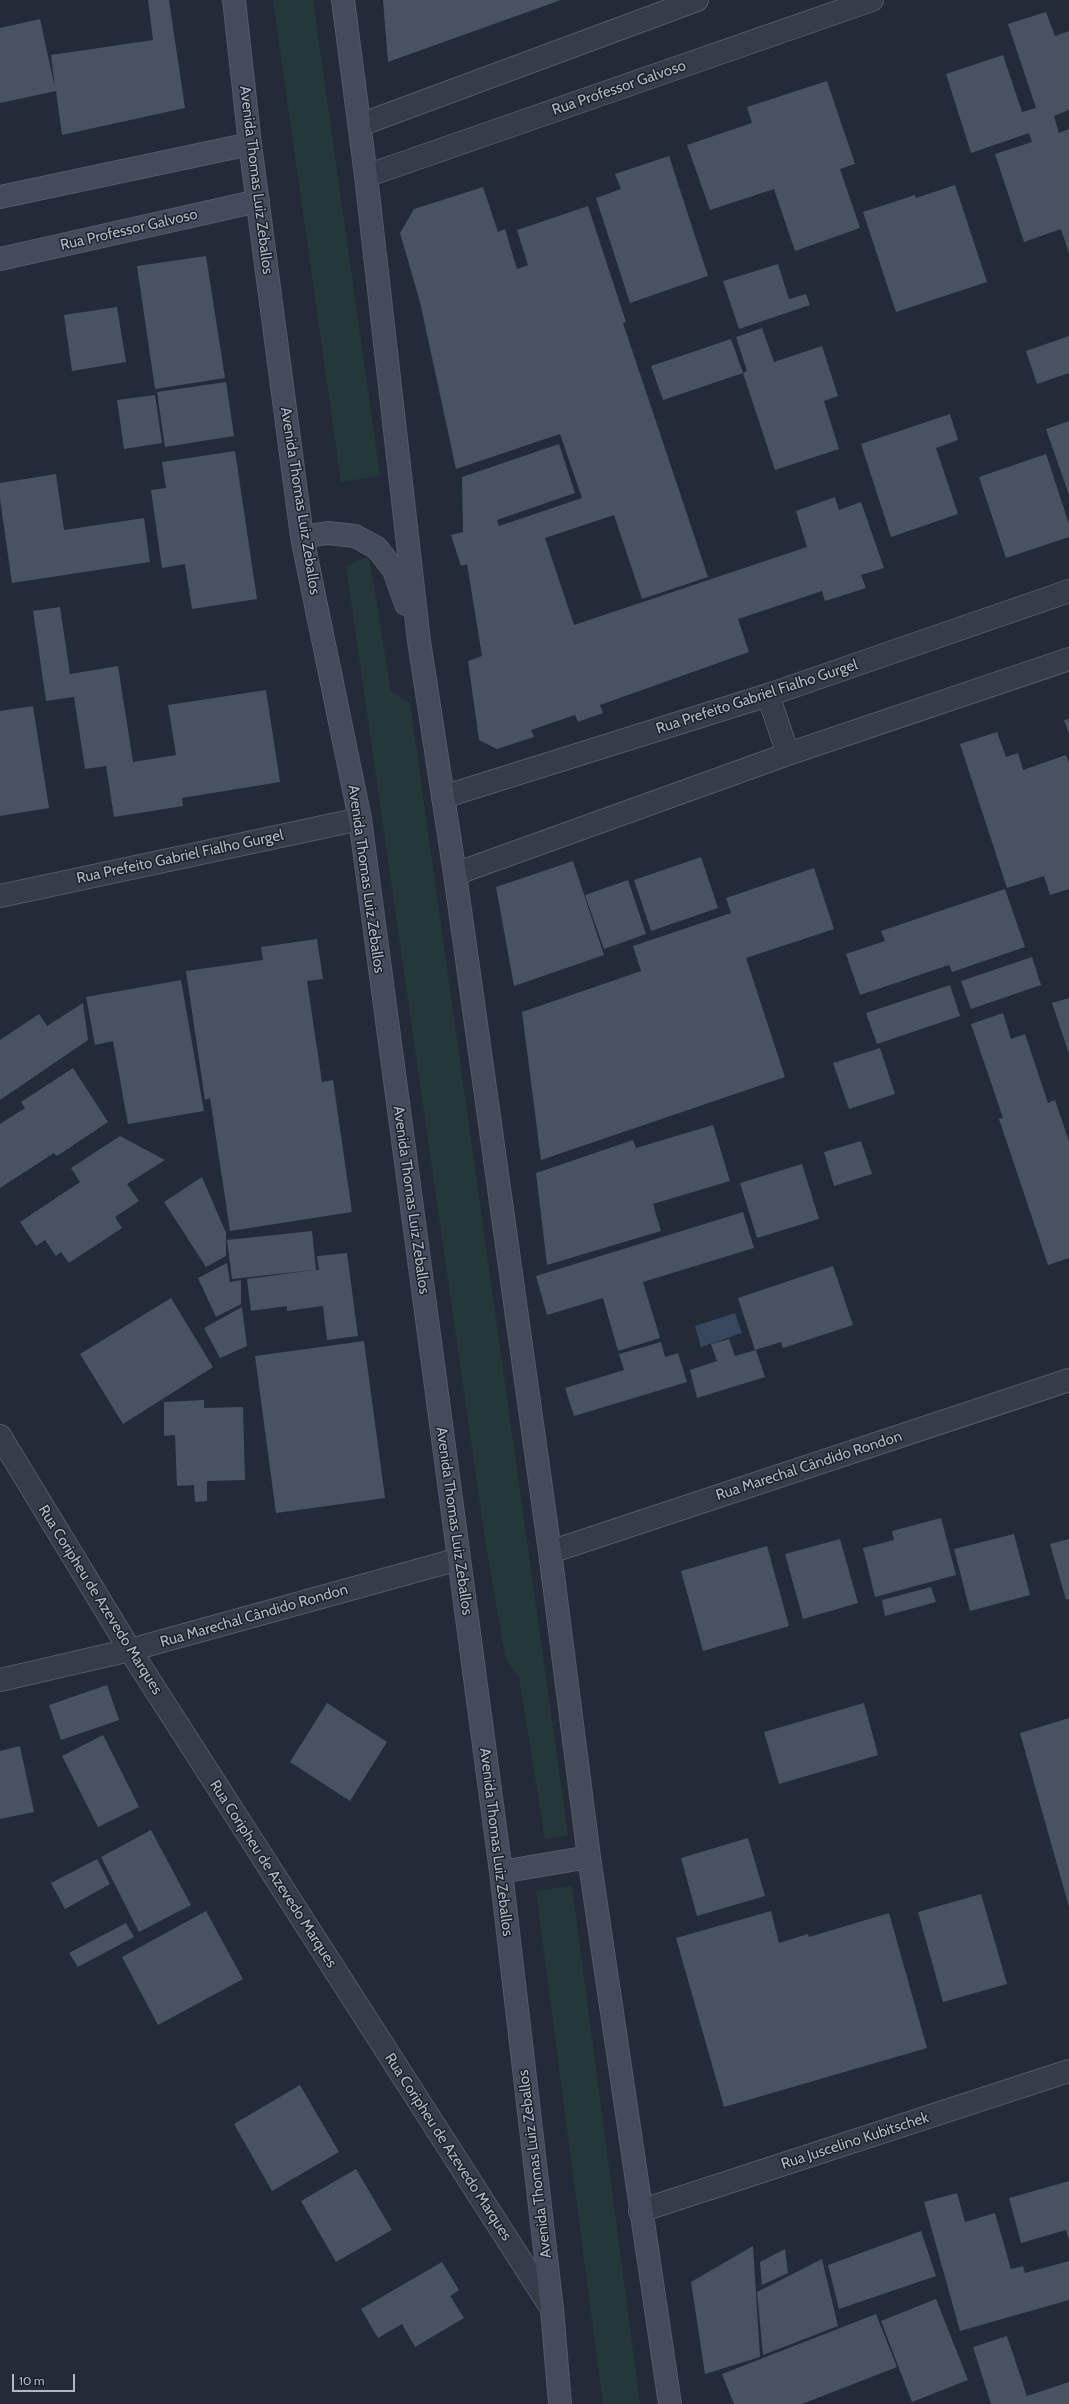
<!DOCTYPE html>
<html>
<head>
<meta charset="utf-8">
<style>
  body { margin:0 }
  #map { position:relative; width:1069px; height:2404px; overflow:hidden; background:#222b37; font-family:Cabin,sans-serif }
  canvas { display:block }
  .scale { position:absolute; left:12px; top:2374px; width:63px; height:18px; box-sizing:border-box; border:2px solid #b0b8c4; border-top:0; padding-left:5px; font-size:12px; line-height:14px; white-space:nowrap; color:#b0b8c4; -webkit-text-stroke:3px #1b222c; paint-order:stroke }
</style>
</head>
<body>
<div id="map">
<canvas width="1069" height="2404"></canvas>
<div class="scale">10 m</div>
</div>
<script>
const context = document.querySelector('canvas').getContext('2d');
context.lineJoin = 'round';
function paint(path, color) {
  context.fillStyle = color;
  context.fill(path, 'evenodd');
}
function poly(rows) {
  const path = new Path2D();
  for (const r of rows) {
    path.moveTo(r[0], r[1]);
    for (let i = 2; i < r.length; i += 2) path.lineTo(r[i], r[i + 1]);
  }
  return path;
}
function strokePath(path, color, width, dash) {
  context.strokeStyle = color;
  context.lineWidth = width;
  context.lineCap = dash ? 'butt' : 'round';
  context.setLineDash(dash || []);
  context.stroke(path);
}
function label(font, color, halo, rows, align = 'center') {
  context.font = font + ' Cabin,sans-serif';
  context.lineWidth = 3;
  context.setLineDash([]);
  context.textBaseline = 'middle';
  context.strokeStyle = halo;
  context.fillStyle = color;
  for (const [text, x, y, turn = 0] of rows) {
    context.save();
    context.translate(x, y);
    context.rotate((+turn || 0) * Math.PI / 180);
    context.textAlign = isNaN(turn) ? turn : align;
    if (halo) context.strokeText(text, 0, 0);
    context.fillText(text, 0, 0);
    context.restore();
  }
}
paint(poly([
  [273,0,313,0,380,476,341,482],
  [369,556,391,691,410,703,568,1835,545,1839,519,1677,506,1660,486,1546,346,566],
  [572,1886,640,2404,603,2404,536,1891]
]), '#253839');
paint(poly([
  [735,1313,742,1333,701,1347,695,1326]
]), '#36475e');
paint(poly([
  [148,0,169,0,185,108,62,135,56,91,0,103,0,28,40,19,55,88,51,55,153,40],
  [383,0,561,0,388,62],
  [1046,12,1055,36,1069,31,1069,110,1054,116,1059,133,1069,129,1069,253,1061,229,1024,242,995,154,1032,142,1029,133,971,153,946,74,1003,55,1022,112,1036,108,1008,24],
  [827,81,855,164,840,169,860,228,795,251,774,189,710,210,687,145,752,123,747,107],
  [669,156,708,276,630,303,596,198,621,189,615,174],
  [955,185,987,282,896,312,863,212,915,195,916,198],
  [483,187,498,232,505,229,517,269,528,265,517,230,588,206,626,322,623,323,708,577,642,599,614,515,545,538,574,625,807,547,796,511,835,497,839,510,861,502,884,568,861,575,866,588,825,601,822,591,738,619,749,652,600,705,603,713,578,722,575,715,531,730,534,737,497,749,479,740,468,661,482,656,467,564,461,566,451,535,463,532,462,477,559,444,575,493,497,520,499,526,582,498,560,434,456,469,420,302,400,233,414,209],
  [206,256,225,378,155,389,137,266],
  [778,264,789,299,806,294,810,305,739,329,723,281],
  [117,307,126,362,72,371,64,315],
  [762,328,774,362,822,346,838,396,824,401,839,449,775,470,743,373,747,371,736,337],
  [1069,336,1069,373,1037,384,1026,351],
  [731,339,743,373,663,400,651,366],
  [226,382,234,436,165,447,157,392],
  [155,395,162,443,124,449,117,400],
  [950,414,958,440,936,448,958,514,891,537,861,444],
  [1069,421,1069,495,1046,429],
  [235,451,257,599,192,609,185,564,162,568,151,490,166,488,162,462],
  [1046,454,1069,524,1069,537,1006,558,979,477],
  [56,474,64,530,144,518,150,562,12,583,0,499,0,483],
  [60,607,70,674,118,666,133,762,176,755,168,705,266,690,280,782,182,798,183,806,114,817,106,766,85,769,74,697,46,701,33,611],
  [33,706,49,808,0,816,0,711],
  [1069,719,1069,734,1064,720],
  [997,732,1006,757,1018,753,1023,770,1066,755,1069,763,1069,889,1050,895,1044,876,1007,888,960,744],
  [701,857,718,908,651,931,634,880],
  [573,861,604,955,514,986,496,887],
  [814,868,834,929,746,958,785,1077,541,1160,522,1012,641,971,633,946,731,913,726,898],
  [628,880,646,934,604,949,585,895],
  [1005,889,1025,947,952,972,949,965,860,995,846,954,885,941,881,931],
  [317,939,323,979,307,981,322,1082,333,1080,352,1212,230,1231,210,1098,205,1100,186,971,263,960,261,947],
  [1032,957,1041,985,971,1009,961,981],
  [181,980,204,1111,128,1124,113,1041,95,1045,86,997],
  [950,985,960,1016,877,1044,866,1013],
  [1069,998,1069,1054,1052,1003],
  [83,1003,88,1040,0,1100,0,1040,39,1014,47,1026],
  [1003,1013,1011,1039,1025,1034,1048,1103,1055,1100,1069,1141,1069,1258,1048,1265,999,1119,1003,1118,971,1024],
  [880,1048,895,1094,849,1109,833,1063],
  [73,1068,108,1122,57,1156,54,1153,0,1188,0,1124,25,1108,21,1102],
  [713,1125,730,1181,653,1204,661,1231,547,1265,536,1173,633,1140,636,1148],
  [120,1136,165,1160,127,1184,139,1201,115,1217,122,1228,69,1263,61,1252,56,1256,45,1240,36,1246,20,1222,80,1182,71,1168],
  [861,1141,872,1174,834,1186,824,1152],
  [802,1164,819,1219,757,1238,740,1183],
  [202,1177,226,1233,226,1256,206,1267,164,1202],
  [743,1212,754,1248,643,1282,660,1338,618,1351,603,1298,547,1315,536,1276],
  [312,1231,316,1270,319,1270,317,1256,347,1253,358,1336,327,1340,323,1306,287,1311,287,1306,251,1311,247,1279,314,1270,232,1279,227,1240],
  [227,1263,230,1282,241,1280,241,1304,216,1317,198,1278],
  [833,1266,853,1325,783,1348,781,1342,755,1350,738,1298],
  [171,1298,213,1367,123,1424,80,1354],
  [242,1307,247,1346,220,1358,204,1328],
  [729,1339,735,1356,756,1350,765,1377,697,1398,690,1370,717,1361,711,1344],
  [364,1341,385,1498,276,1513,255,1356],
  [661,1342,665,1357,678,1353,687,1382,574,1416,565,1388,624,1370,619,1354],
  [204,1400,204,1408,243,1407,245,1480,207,1481,207,1501,195,1502,194,1485,177,1486,175,1435,164,1436,164,1402],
  [941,1518,956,1575,875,1597,863,1548,894,1540,892,1531],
  [1014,1534,1030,1595,970,1611,954,1549],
  [840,1539,858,1603,803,1619,785,1554],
  [1069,1539,1069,1599,1066,1600,1050,1544],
  [767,1546,789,1626,703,1651,681,1571],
  [931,1587,936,1602,885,1616,882,1600],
  [107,1685,119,1720,61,1740,49,1705],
  [327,1703,387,1742,350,1801,290,1762],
  [864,1703,878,1755,779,1784,764,1732],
  [1069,1718,1069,1907,1020,1733],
  [103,1735,139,1807,98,1827,62,1756],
  [20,1746,34,1812,0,1819,0,1751],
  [151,1830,191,1905,139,1932,101,1857],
  [748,1838,765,1896,697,1916,681,1858],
  [97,1859,110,1884,65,1909,51,1883],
  [981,1894,1007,1984,943,2002,918,1912],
  [206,1911,243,1979,158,2025,122,1957],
  [771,1911,779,1943,808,1934,809,1937,889,1913,927,2048,724,2107,676,1938],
  [126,1923,134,1937,78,1967,69,1953],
  [300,2085,339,2152,272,2191,234,2124],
  [356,2169,392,2230,336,2262,301,2201],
  [1069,2181,1069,2240,1066,2230,1021,2243,1009,2198],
  [957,2193,965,2222,995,2213,1011,2269,1023,2266,1025,2273,1069,2261,1069,2300,960,2331,924,2202],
  [921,2231,936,2276,839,2309,828,2265],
  [753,2246,760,2357,705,2374,691,2282],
  [785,2249,788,2273,762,2285,760,2262],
  [822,2259,838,2326,763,2355,757,2292],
  [442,2262,459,2290,450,2296,464,2318,415,2347,402,2324,378,2338,361,2309],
  [936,2299,968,2380,912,2402,881,2321],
  [876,2314,897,2367,802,2404,734,2404,722,2374],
  [1007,2336,1027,2396,1069,2382,1069,2404,991,2404,973,2347]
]), '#485261');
const street = poly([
  [360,125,697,0],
  [366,176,872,0],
  [768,695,788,754],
  [443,797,768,695,1069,591],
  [455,874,788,754,1069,659],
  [0,896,360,819],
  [0,1436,130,1650,552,2309],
  [550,1552,1069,1380],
  [0,1680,130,1650,459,1559],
  [640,2211,1069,2071]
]);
const secondary = poly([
  [234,0,250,144,302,537,360,819,501,1872,552,2309,560,2404],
  [343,0,366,176,419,641,455,874,550,1552,589,1857,670,2404],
  [0,197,250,144],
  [0,259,258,201],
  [302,537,328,533,355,536,377,548,394,570,406,604],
  [501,1872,589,1857]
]);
strokePath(street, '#535b66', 24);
strokePath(secondary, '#535b66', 24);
strokePath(street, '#353d48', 22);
strokePath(secondary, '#444c5b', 22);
label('15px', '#b0b8c4', '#1b222c', [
  ["Rua Professor Galvoso",619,88,-19],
  ["Avenida Thomas Luiz Zeballos",256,180,83],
  ["Rua Professor Galvoso",129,230,-13],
  ["Avenida Thomas Luiz Zeballos",300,501,81],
  ["Rua Prefeito Gabriel Fialho Gurgel",757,697,-18],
  ["Rua Prefeito Gabriel Fialho Gurgel",180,857,-12],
  ["Avenida Thomas Luiz Zeballos",366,879,82],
  ["Avenida Thomas Luiz Zeballos",411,1200,82],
  ["Rua Marechal Cândido Rondon",809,1466,-18],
  ["Avenida Thomas Luiz Zeballos",454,1521,82],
  ["Rua Coripheu de Azevedo Marques",100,1600,58],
  ["Rua Marechal Cândido Rondon",254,1616,-16],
  ["Avenida Thomas Luiz Zeballos",496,1842,83],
  ["Rua Coripheu de Azevedo Marques",273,1874,57],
  ["Rua Juscelino Kubitschek",855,2141,-18],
  ["Rua Coripheu de Azevedo Marques",448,2147,57],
  ["Avenida Thomas Luiz Zeballos",535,2164,-97]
]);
</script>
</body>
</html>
